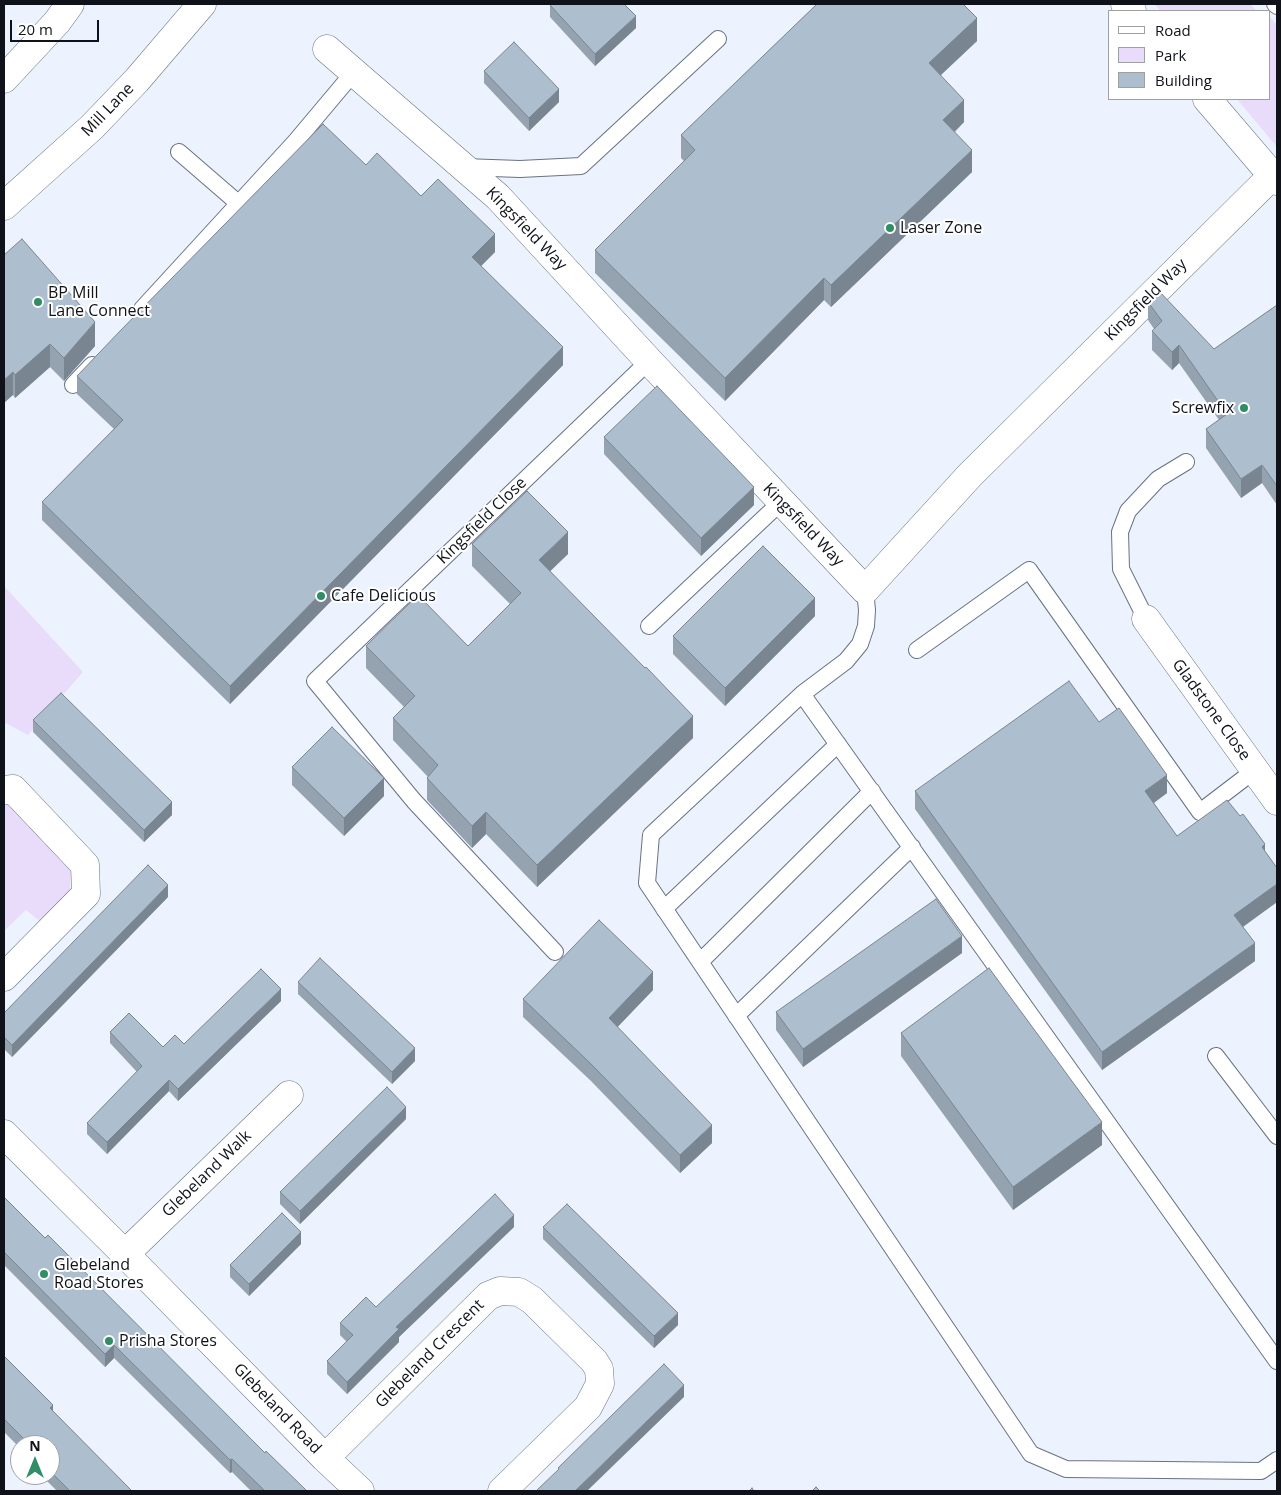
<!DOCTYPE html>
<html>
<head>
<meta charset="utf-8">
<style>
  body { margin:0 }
  #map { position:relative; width:1281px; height:1495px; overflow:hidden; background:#ecf2fe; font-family:"Open Sans",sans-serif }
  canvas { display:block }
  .frame { position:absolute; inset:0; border:5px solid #0f1219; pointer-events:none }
  .legend { position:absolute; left:1108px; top:10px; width:162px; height:90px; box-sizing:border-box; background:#fff; border:1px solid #9fa0a3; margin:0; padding:6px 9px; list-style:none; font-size:15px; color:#0f1219 }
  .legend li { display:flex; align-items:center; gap:10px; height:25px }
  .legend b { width:25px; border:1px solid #9fa0a3 }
  .north { position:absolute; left:10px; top:1435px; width:50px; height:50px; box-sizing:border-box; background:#fff; border:1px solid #9fa0a3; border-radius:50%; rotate:0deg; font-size:14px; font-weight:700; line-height:20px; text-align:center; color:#0f1219 }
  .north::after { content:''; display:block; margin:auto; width:18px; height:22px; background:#2f8e66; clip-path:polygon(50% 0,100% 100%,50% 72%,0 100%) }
  .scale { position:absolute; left:10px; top:20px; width:89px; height:22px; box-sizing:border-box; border:2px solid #0f1219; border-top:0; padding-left:6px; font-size:15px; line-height:18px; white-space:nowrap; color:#0f1219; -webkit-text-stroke:4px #fff; paint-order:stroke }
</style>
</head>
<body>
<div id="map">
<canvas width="1281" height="1495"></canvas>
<div class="frame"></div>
<ul class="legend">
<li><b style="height:6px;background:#fff"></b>Road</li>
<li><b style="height:14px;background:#e9dcfa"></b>Park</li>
<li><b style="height:14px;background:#adbece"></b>Building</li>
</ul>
<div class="north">N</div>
<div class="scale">20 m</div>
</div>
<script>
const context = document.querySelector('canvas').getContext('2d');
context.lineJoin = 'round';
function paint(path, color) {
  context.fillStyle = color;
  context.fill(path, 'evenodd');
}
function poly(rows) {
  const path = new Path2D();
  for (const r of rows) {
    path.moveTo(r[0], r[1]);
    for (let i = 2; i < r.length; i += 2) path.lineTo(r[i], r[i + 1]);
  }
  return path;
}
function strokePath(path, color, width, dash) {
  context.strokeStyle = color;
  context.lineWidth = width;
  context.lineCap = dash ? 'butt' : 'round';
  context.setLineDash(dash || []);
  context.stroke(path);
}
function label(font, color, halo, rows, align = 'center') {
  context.font = font + ' "Open Sans",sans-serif';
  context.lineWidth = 4;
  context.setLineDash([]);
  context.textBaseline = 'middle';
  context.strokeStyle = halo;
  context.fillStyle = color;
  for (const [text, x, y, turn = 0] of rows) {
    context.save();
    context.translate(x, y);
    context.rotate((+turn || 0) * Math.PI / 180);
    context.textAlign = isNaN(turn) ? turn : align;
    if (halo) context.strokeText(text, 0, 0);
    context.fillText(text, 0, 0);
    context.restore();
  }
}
paint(poly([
  [1154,4,1250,4,1257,11,1161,11],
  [1270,17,1277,25,1277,147,1237,99,1270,99],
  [4,586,83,672,28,735,4,722],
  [4,801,10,802,72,867,69,896,41,922,26,910,4,931]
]), '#e9dcfa');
const service = poly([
  [1275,4,1277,6],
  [179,152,238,203],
  [463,167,520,169,581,166,718,39],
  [142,309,296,141,354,72],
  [73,385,92,365],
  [865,590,867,610,866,626,860,644,846,661,802,694,651,835,647,883,1031,1454,1066,1469,1261,1471,1277,1460],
  [1146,619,1121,569,1120,532,1128,511,1158,479,1186,462],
  [649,626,781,502],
  [917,650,1029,570,1200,812,1255,770],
  [802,694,1277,1361],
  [664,909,838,744],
  [555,952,414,801,315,681,649,361],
  [700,962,872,791],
  [736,1016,912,847],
  [1216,1056,1277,1136]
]);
const minor = poly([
  [327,49,498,197,649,361,865,590,970,475,1273,175],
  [4,79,57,22,70,4],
  [1146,619,1277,801],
  [4,790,13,789,85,865,86,894,4,977],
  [4,1134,125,1254,325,1458,360,1491],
  [125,1254,289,1095],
  [325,1458,488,1296,500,1291,519,1292,532,1300,594,1361,599,1369,600,1384,588,1407,502,1491]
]);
const tertiary = poly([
  [1125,4,1132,11],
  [1207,99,1277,181],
  [4,206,92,127,137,80,202,4]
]);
strokePath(service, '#697283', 18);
strokePath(minor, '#697283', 29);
strokePath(tertiary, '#697283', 29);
strokePath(service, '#fff', 16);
strokePath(minor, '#fff', 28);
strokePath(tertiary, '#fff', 28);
paint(poly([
  [815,4,963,4,977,41,941,75,964,122,955,132,972,172,831,307,824,300,725,401,595,273,595,250,684,161,681,158,681,135,816,5],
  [550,5,636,28,595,66,550,17],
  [484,71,559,102,529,131,484,83],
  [366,165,421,196,495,252,481,266,563,365,230,704,42,520,42,502,114,429,77,394,77,376],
  [4,255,95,346,64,381,50,367,15,398,13,395],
  [1148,302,1214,349,1277,305,1277,505,1262,483,1241,498,1206,448,1206,429,1219,420,1179,363,1172,370,1152,350,1152,331,1154,329,1148,320],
  [604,437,754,505,701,556,604,454],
  [472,544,568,554,550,571,693,738,537,887,486,834,472,848,427,800,427,778,428,777,393,740,393,718,404,707,366,668,366,646,468,646,510,604,472,566],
  [815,616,725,706,673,654,673,636],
  [33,720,172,815,144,842,33,732],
  [1099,722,1167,793,1154,803,1177,836,1265,852,1277,902,1243,927,1255,961,1102,1070,915,809,915,791],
  [292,767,384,796,344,836,292,785],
  [168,897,12,1057,4,1049,4,1013],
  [962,953,803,1067,776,1030,776,1012],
  [298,982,415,1061,392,1084,298,994],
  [653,990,617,1027,712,1143,680,1173,591,1081,523,1017,523,999],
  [281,1001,178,1101,169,1091,107,1154,87,1134,87,1123,137,1072,110,1043,110,1032,163,1047,184,1044],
  [901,1033,1102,1145,1013,1210,901,1056],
  [406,1119,300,1224,280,1204,280,1192],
  [4,1197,45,1238,265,1453,307,1491,251,1491,232,1472,230,1473,114,1358,105,1367,5,1266,4,1267],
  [514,1227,399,1337,399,1342,347,1394,327,1374,327,1361,347,1342,340,1335,340,1323,376,1307],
  [543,1227,678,1325,654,1348,543,1239],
  [301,1244,249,1296,230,1277,230,1265],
  [4,1356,53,1412,132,1491,57,1491,41,1475,50,1475,50,1445,20,1445,20,1448,4,1432]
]), '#95a3b1');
paint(poly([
  [636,16,636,28,595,66,595,54],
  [977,18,977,41,929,86,929,63],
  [559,89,559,102,529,131,529,118],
  [964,100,964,122,943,142,943,120],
  [972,150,972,172,831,307,831,285],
  [495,234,495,252,472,275,472,257],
  [824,278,824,300,725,401,725,378],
  [95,322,95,346,64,381,64,358],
  [50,344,50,367,15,398,15,375],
  [1179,345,1179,363,1172,370,1172,352],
  [563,347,563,365,230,704,230,686],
  [13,372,13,395,4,403,4,380],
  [1262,465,1262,483,1241,498,1241,479],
  [754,487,754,505,701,556,701,538],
  [568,532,568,554,539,582,539,560],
  [815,598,815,616,725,706,725,688],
  [693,716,693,738,537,887,537,865],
  [1167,775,1167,793,1145,809,1145,791],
  [384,778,384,796,344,836,344,818],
  [172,802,172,815,144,842,144,830],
  [486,812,486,834,472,848,472,826],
  [1265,844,1265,862,1262,847],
  [1277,884,1277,902,1234,933,1234,915],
  [168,885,168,897,12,1057,12,1045],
  [962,936,962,953,803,1067,803,1049],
  [1255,943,1255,961,1102,1070,1102,1052],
  [653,972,653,990,609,1036,609,1018],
  [281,989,281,1001,178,1101,178,1089],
  [415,1048,415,1061,392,1084,392,1072],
  [169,1080,169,1091,107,1154,107,1142],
  [406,1107,406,1119,300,1224,300,1211],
  [1102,1122,1102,1145,1013,1210,1013,1187],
  [712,1125,712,1143,680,1173,680,1155],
  [514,1215,514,1227,399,1337,399,1342,347,1394,347,1382,396,1327],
  [301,1232,301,1244,249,1296,249,1284],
  [5,1253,5,1266,4,1267,4,1254],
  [678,1313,678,1325,654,1348,654,1336],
  [114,1345,114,1358,105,1367,105,1354],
  [684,1385,684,1397,587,1491,575,1491],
  [53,1405,53,1418,50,1408],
  [232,1459,232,1472,230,1473,230,1460]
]), '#798590');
const building = poly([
  [551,4,624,4,636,16,595,54,550,5,551,4],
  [817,4,963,4,977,18,929,63,964,100,943,120,972,150,831,285,824,278,725,378,595,250,695,150,681,135,817,4],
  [514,42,559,89,529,118,484,71,514,42],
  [323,124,366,165,377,153,421,196,438,179,495,234,472,257,563,347,230,686,42,502,123,420,77,376,121,330,323,124],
  [22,239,95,322,64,358,50,344,15,375,13,372,4,380,4,255,22,239],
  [1159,291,1214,349,1277,305,1277,486,1262,465,1241,479,1206,429,1227,414,1179,345,1172,352,1152,331,1162,321,1148,302,1159,291],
  [657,386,754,487,701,538,604,437,657,386],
  [527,491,568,532,539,560,645,668,646,667,693,716,537,865,486,812,472,826,427,778,438,765,393,718,415,696,366,646,418,595,468,646,521,593,472,544,527,491],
  [763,546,815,598,725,688,673,636,763,546],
  [1069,681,1099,722,1119,708,1167,775,1145,791,1177,836,1227,800,1240,816,1243,814,1265,844,1262,847,1277,868,1277,884,1234,915,1255,943,1102,1052,915,791,1069,681],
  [61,693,172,802,144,830,33,720,61,693],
  [332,727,384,778,344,818,292,767,332,727],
  [148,865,168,885,12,1045,4,1037,4,1013,148,865],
  [936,899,962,936,803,1049,776,1012,936,899],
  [599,920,653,972,609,1018,712,1125,680,1155,591,1064,523,999,599,920],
  [320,958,415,1048,392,1072,298,982,320,958],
  [989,968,1102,1122,1013,1187,901,1033,989,968],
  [261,969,281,989,178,1089,169,1080,107,1142,87,1123,142,1066,110,1032,129,1013,163,1047,175,1035,184,1044,261,969],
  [387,1087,406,1107,300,1211,280,1192,387,1087],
  [495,1194,514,1215,396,1327,399,1329,347,1382,327,1361,353,1335,340,1323,366,1297,376,1307,495,1194],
  [4,1197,45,1238,48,1235,265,1453,266,1451,307,1491,265,1491,232,1459,230,1460,114,1345,105,1354,5,1253,4,1254,4,1197],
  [567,1204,678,1313,654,1336,543,1227,567,1204],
  [282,1213,301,1232,249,1284,230,1265,282,1213],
  [4,1356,53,1405,50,1408,132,1491,70,1491,50,1471,50,1445,24,1445,27,1442,4,1419,4,1356],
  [664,1364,684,1385,575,1491,536,1491,559,1469,558,1468,664,1364],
  [816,1487,820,1491,812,1491,816,1487],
  [752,1488,754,1491,749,1491,752,1488]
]);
paint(building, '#adbece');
strokePath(building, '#798590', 1);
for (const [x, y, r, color] of [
  [890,228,5,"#2f8e66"],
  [38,302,5,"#2f8e66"],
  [1244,408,5,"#2f8e66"],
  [321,596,5,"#2f8e66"],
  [44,1274,5,"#2f8e66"],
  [109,1341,5,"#2f8e66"]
]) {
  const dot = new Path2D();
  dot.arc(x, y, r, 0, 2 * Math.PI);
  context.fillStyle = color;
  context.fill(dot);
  strokePath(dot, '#fff', 2);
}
label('16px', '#0f1219', '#fff', [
  ["Mill Lane",108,110,-46],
  ["Kingsfield Way",526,229,46],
  ["Kingsfield Way",1146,300,-45],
  ["Kingsfield Close",482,521,-44],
  ["Kingsfield Way",803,525,46],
  ["Gladstone Close",1211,710,54],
  ["Glebeland Walk",207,1174,-44],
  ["Glebeland Crescent",430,1354,-45],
  ["Glebeland Road",277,1409,46]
]);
label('16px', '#0f1219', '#fff', [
  ["Laser Zone",900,228],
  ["BP Mill",48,293],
  ["Lane Connect",48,311],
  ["Screwfix",1234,408,"right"],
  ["Cafe Delicious",331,596],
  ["Glebeland",54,1265],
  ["Road Stores",54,1283],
  ["Prisha Stores",119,1341]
], 'left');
</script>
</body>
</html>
